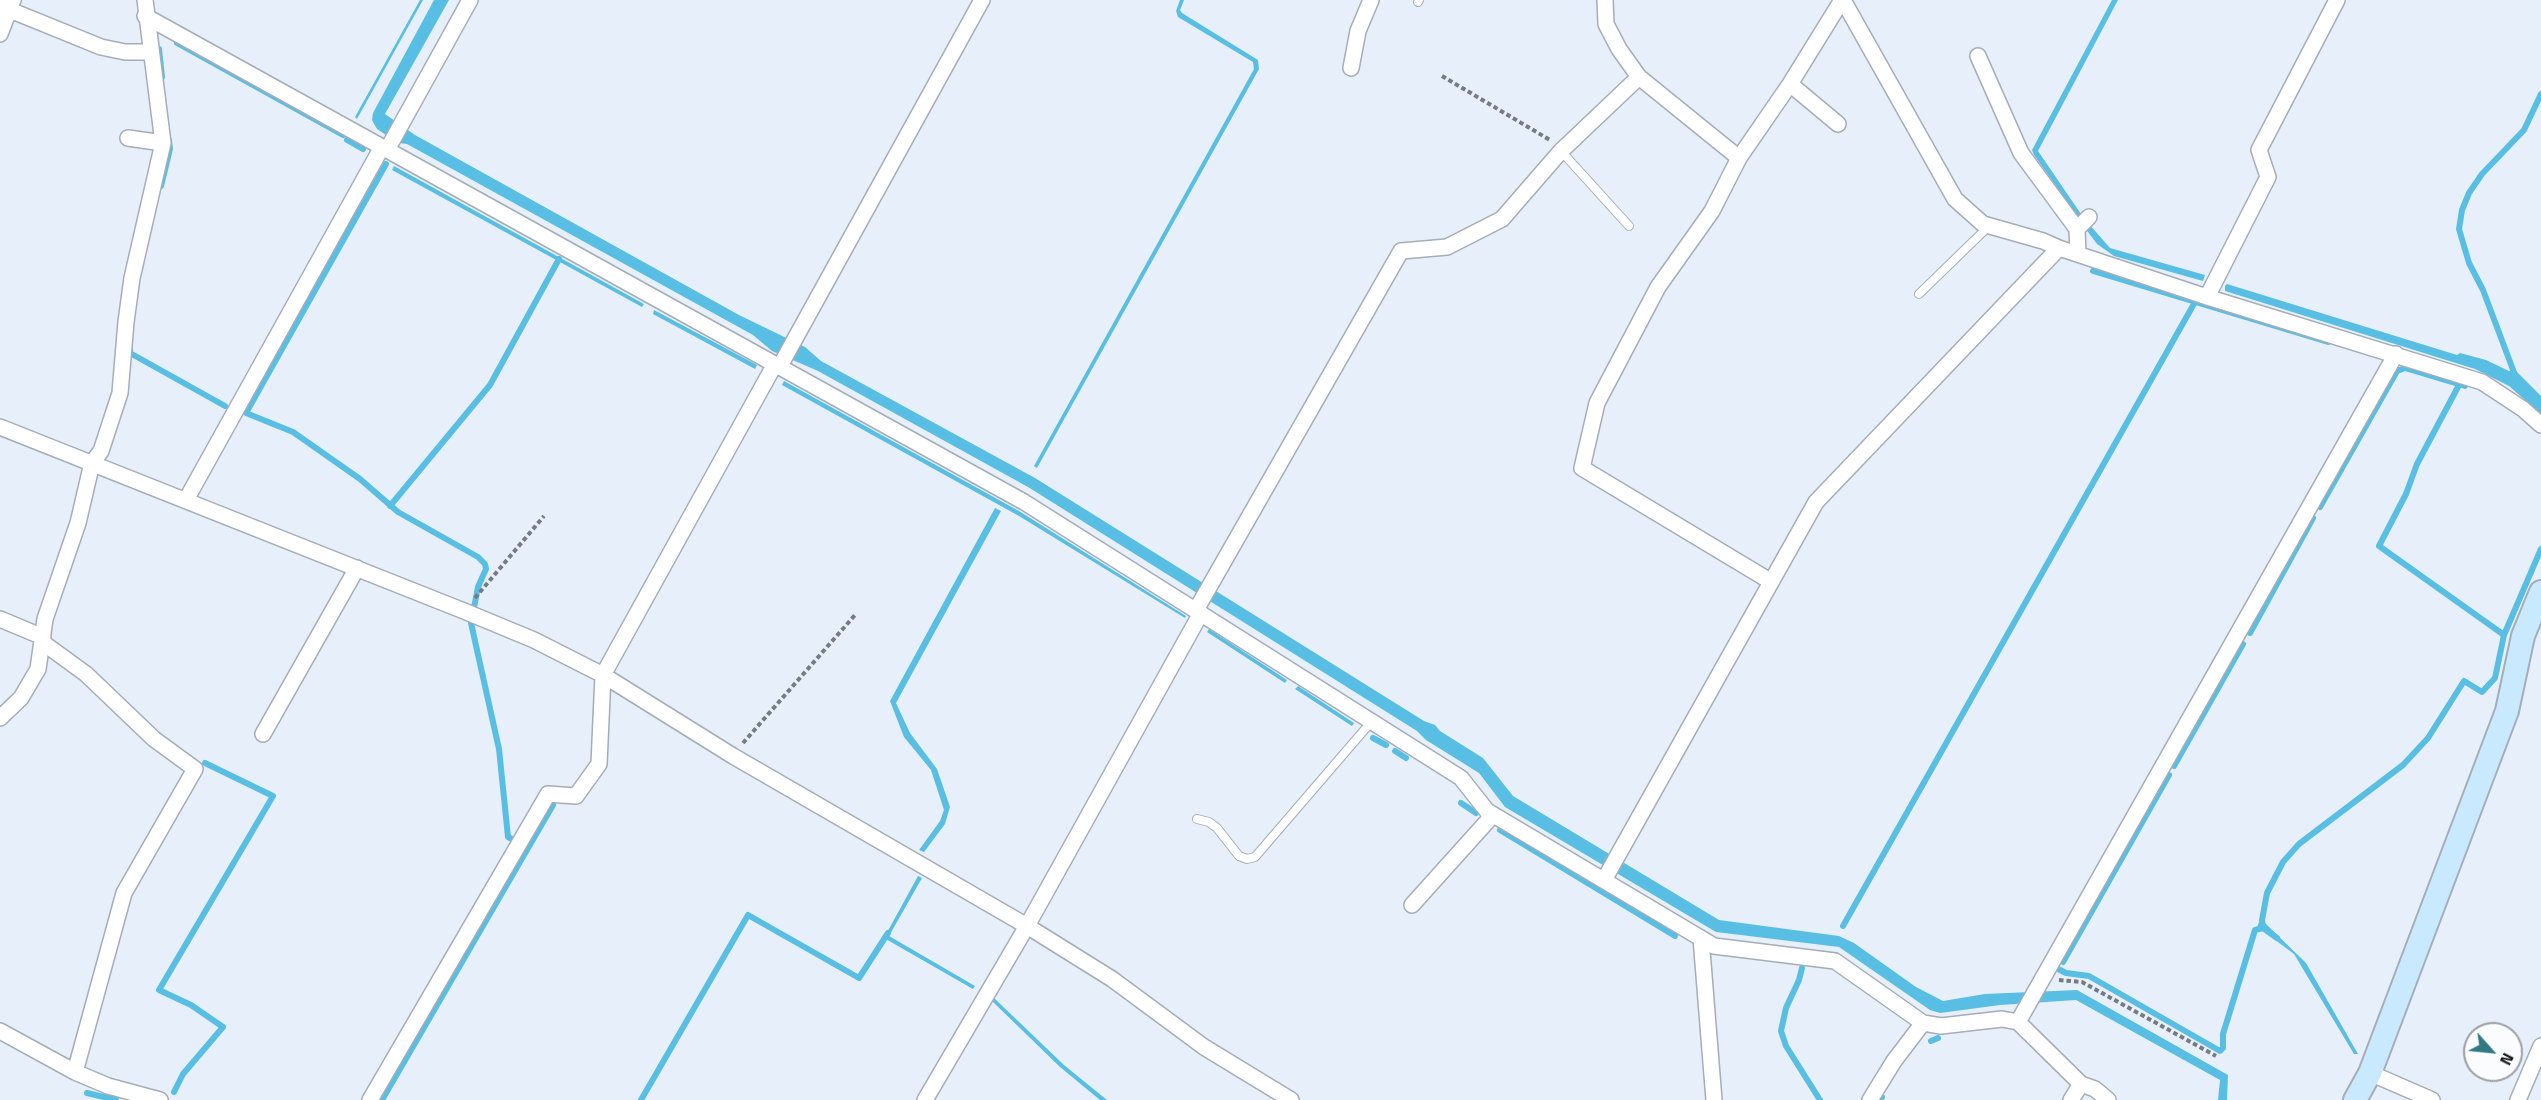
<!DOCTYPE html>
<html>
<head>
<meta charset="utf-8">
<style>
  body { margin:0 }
  #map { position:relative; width:2541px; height:1100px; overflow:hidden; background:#e7f0fa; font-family:"Titillium Web",sans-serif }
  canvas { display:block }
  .north { position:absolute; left:2463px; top:1022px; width:60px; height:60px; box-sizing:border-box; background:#fafcfe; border:2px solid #9d9fa2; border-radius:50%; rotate:117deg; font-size:16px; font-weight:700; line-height:24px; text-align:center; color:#111417 }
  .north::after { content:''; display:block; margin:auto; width:21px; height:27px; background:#327a82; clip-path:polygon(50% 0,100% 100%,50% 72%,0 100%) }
</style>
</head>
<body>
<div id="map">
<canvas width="2541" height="1100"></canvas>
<div class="north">N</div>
</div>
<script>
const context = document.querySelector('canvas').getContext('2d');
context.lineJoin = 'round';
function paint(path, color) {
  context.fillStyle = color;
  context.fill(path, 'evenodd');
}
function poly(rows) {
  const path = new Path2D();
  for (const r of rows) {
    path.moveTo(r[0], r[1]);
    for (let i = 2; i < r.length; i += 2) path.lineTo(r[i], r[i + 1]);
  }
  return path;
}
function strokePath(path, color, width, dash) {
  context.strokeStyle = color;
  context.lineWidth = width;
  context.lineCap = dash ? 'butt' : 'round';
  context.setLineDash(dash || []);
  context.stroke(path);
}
paint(poly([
  [420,0,423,0,357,119,355,117],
  [434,0,449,0,385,114,415,135,739,315,805,347,821,361,1035,478,1424,721,1435,725,1440,731,1483,758,1513,796,1719,920,1839,936,1854,943,1916,987,1943,1001,1985,994,2077,990,2228,1075,2227,1100,2218,1100,2220,1080,2076,1000,2000,1005,1940,1013,1930,1010,1839,947,1716,932,1505,807,1479,773,1426,740,1417,731,1028,487,818,371,772,351,753,335,407,144,400,143,389,137,377,129,372,120,373,113],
  [1180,0,1184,0,1180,10,1182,13,1258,60,1259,69,1037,468,1034,466,1254,69,1253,62,1178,17,1176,11],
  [2112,0,2118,0,2038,151,2081,214,2078,217,2034,155,2032,150],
  [394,166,644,304,642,307,392,170],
  [2089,224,2110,248,2205,275,2203,281,2114,256,2097,244,2085,228],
  [2227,284,2457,355,2460,353,2486,360,2509,371,2514,369,2541,396,2541,414,2509,386,2475,369,2225,291,2225,286],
  [654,310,757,365,755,369,653,314],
  [784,381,1019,511,1186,616,1185,618,1019,516,782,385],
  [995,508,1001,511,896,703,910,733,937,769,950,807,945,824,924,852,919,850,940,821,944,810,931,770,904,737,890,701],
  [1209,629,1287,680,1285,683,1207,632],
  [1298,686,1354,723,1352,726,1295,689],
  [918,876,922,878,889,936,975,986,973,989,884,938],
  [2259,922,2264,922,2306,963,2358,1054,2354,1054,2294,954,2270,936,2269,930,2267,933,2257,928],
  [994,998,1064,1065,1107,1100,1100,1100,1060,1067,992,1001]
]), '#59bee3');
strokePath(poly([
  [177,43,343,135],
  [159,49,162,77],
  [347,140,363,149],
  [386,164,246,413,293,432,360,479,398,512,478,557,485,564,486,569,478,587,471,623,499,749,508,837,512,839],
  [161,186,170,149,169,140],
  [2093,271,2328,342],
  [130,349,130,353,225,406],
  [2515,375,2483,290,2469,263,2459,229,2462,210,2469,193,2482,174,2524,130,2541,94],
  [2459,385,2417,464,2406,494,2379,546,2504,635],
  [390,506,490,385,559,259],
  [2320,507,2397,371,2405,368,2465,386],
  [2250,633,2313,518],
  [1373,738,1386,745],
  [1395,751,1406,758],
  [2174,766,2243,644],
  [1461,803,1476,813],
  [1500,830,1675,936],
  [1843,926,2195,302],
  [2277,938,2263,928,2262,920,2267,893,2283,862,2299,844,2403,765,2428,738,2464,681,2482,692,2495,678,2504,635,2541,549],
  [2063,962,2169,775],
  [1802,968,1799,980,1786,1008,1781,1031,1786,1046,1820,1100],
  [2058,969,2066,973,2089,976,2220,1051,2223,1048,2223,1034,2255,930,2263,928],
  [1931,1041,1938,1038],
  [174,1092,183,1074,223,1027,191,1005,159,990,273,796,205,763],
  [87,1093,116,1100],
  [382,1100,553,805],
  [641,1100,748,915,859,978,888,933],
  [1880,1100,1882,1097]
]), '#59bee3', 6);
const lane = poly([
  [1418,2,1419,0],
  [1561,151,1629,226],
  [1919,294,1989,226],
  [1197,819,1209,822,1217,828,1239,856,1247,859,1255,857,1372,721]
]);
const street = poly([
  [1605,0,1606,24,1619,49,1639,77,1739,158],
  [1843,0,1955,199,1983,224,2043,241,2059,248,2207,297,2482,382,2523,409,2541,425],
  [0,6,101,47,125,52,150,52],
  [145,16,1024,502,1461,778,1487,811,1714,946,1835,961,1923,1023,1941,1026,2002,1019,2018,1022,2081,1084,2095,1089,2108,1100],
  [0,34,13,0],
  [1978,56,2021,153,2077,229,2078,254],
  [1351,68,1358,31,1371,0],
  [1790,84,1838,124],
  [128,138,163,143],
  [387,150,470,0],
  [2077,229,2089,217],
  [2207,297,2268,177,2259,150,2337,0],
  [780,366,982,0],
  [0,427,464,611,534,640,603,675,733,756,1027,926,1112,979,1204,1047,1291,1100],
  [186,500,382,147],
  [1770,581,1582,468,1597,403,1658,287,1712,211,1739,158,1790,84,1842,0],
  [1196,610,1401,251,1447,247,1502,219,1561,151,1639,77],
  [0,619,43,637],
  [42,642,86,674,154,739,195,769,124,893,75,1072],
  [0,718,21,698,38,669,45,619,78,523,92,463,101,451,120,393,126,322,132,278,163,143,145,0],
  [263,734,357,568],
  [1604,880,1816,502,2059,248],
  [1412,905,1493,815],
  [1701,938,1714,1100],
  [2018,1022,2396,354],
  [0,1031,75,1072,108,1086,160,1100],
  [2370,1073,2432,1100],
  [370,1100,548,794,576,796,599,764,603,675,775,364],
  [925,1100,1027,926,1201,613],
  [1870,1100,1894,1061,1923,1023],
  [2071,1100,2081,1084],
  [2518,1100,2541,1046]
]);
const secondary = poly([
  [2355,1100,2370,1073,2507,711,2523,636,2541,592]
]);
strokePath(lane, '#a5adb7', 10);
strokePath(street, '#a5adb7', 18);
strokePath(secondary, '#a5adb7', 26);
strokePath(poly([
  [1442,76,1550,140],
  [475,598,544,516],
  [743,743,855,615],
  [2059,980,2082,982,2216,1056]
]), '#757b81', 4, [4.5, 3]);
strokePath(lane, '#fff', 8);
strokePath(street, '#fff', 15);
strokePath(secondary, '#c9eafe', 22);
</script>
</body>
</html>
